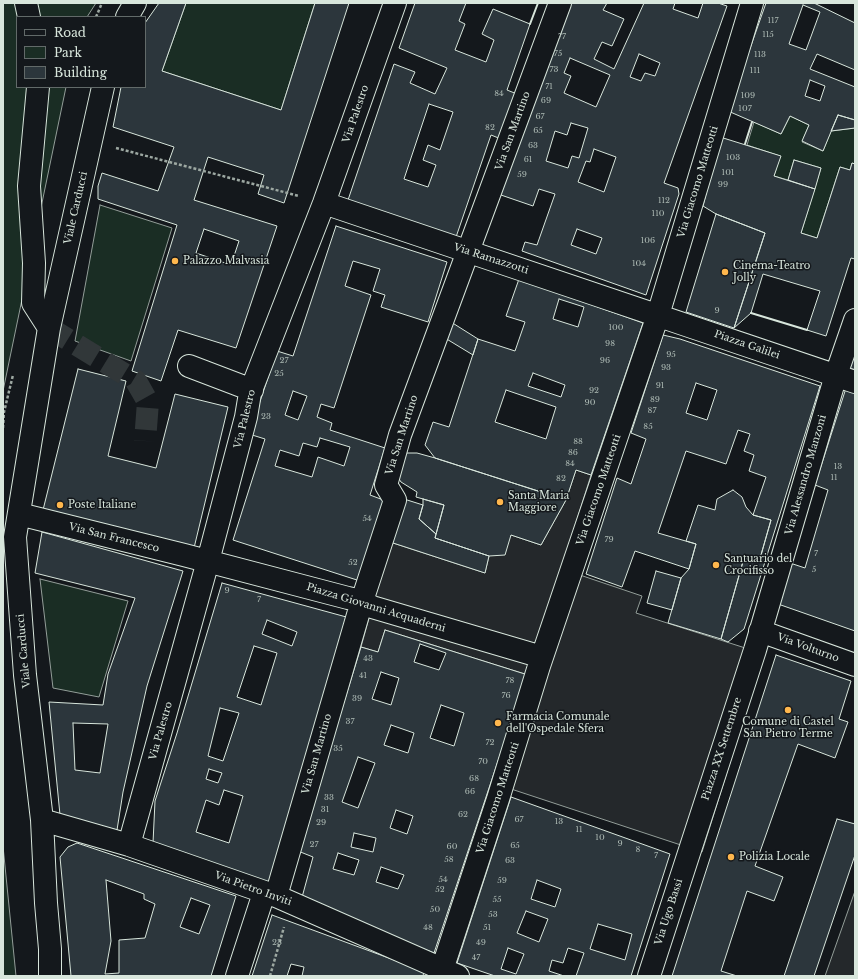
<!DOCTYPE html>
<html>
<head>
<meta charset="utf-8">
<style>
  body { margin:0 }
  #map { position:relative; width:858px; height:979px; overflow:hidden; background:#14181c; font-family:"Libre Baskerville",serif }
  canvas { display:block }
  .frame { position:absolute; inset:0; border:4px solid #d8e6dc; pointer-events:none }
  .legend { position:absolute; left:16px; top:16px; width:130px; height:72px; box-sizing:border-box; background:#14181c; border:1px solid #626a69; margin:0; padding:5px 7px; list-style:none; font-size:12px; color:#d8e6dc }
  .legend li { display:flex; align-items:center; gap:8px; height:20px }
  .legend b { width:20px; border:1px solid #626a69 }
</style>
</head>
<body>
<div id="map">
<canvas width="858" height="979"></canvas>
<div class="frame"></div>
<ul class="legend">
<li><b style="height:5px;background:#14181c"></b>Road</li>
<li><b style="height:11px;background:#1a2d24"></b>Park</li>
<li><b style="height:11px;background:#2c363c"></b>Building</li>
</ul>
</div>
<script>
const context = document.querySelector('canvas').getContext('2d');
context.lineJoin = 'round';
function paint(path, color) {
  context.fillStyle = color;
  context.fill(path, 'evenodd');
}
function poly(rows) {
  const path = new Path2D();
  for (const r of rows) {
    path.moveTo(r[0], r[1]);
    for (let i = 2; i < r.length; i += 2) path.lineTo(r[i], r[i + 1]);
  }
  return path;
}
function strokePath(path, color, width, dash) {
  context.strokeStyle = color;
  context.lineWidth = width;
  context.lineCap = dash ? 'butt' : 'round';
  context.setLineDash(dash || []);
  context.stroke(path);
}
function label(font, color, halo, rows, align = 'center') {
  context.font = font + ' "Libre Baskerville",serif';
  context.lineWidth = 3;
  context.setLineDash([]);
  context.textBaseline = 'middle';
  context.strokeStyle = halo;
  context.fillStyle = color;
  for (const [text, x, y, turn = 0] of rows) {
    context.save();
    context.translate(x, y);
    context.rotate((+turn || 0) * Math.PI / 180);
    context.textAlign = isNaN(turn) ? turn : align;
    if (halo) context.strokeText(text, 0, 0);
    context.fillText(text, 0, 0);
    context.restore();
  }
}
const green = poly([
  [3,3,96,3,87,17,17,17,17,87,66,87,3,391,3,3],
  [186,3,315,3,281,110,162,71,186,3],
  [790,116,809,125,802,142,823,151,831,131,855,128,855,164,852,163,850,170,840,167,817,238,801,233,821,168,794,160,788,180,774,176,780,156,747,145,754,122,781,134,790,116],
  [100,205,172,228,131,361,75,341,100,205],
  [40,579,128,601,99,697,53,688,40,579],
  [3,846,16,976,3,976,3,846]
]);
paint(green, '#1a2d24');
strokePath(green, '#939e99', 1);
const parking = poly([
  [576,470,591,475,528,675,385,630,378,652,361,647,390,542,485,573,489,556,511,535,541,545,566,500,576,470],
  [571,572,642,596,636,613,764,654,702,852,502,786,571,572],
  [855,891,855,976,825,976,855,891]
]);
paint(parking, '#24282b');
strokePath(parking, '#939e99', 1);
const building = poly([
  [159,3,186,3,162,71,281,110,315,3,349,3,284,203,258,194,264,175,208,157,194,200,277,226,236,348,178,330,161,381,132,371,177,225,98,199,98,186,102,173,158,191,174,147,113,127,121,87,145,87,145,23,159,3],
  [204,229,239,241,231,265,196,253,204,229],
  [415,3,466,3,459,21,465,24,455,50,486,62,494,40,482,34,493,9,530,24,507,90,517,94,501,139,491,135,455,240,347,203,394,64,415,72,410,83,435,94,447,68,399,48,415,3],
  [429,104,453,112,440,150,428,145,423,160,436,165,428,187,404,179,429,104],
  [562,3,607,3,603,10,624,19,612,46,602,42,594,59,614,69,644,3,675,3,673,9,698,18,703,3,718,3,727,6,664,183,678,188,679,194,646,295,522,251,525,242,537,245,555,194,539,189,533,206,498,194,562,3],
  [639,54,660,63,655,76,645,73,641,81,630,77,639,54],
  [570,58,610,75,596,107,564,93,571,76,564,73,570,58],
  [571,123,588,128,579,158,572,156,568,168,546,161,555,131,567,135,571,123],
  [594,149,616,157,604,192,578,182,586,161,590,162,594,149],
  [577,229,602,238,596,254,571,245,577,229],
  [766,3,814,3,855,23,855,70,817,54,810,69,855,87,855,120,838,115,823,151,802,141,809,125,790,116,781,134,728,111,766,3],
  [803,5,820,12,806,50,789,44,803,5],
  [810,80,825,86,820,101,805,96,810,80],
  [838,115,855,120,855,128,831,131,838,115],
  [720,137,781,156,774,176,815,189,801,233,817,238,840,167,850,170,852,163,855,164,855,259,851,258,826,336,807,330,820,291,763,274,751,313,734,328,765,233,716,214,703,206,720,137],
  [794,160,821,168,815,189,788,180,794,160],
  [716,214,765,233,734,328,686,312,716,214],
  [336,226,447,262,428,322,381,307,385,295,373,291,380,269,353,261,345,286,371,295,334,408,321,404,317,417,332,423,330,430,385,448,370,495,386,501,360,581,233,540,265,439,249,434,277,351,293,356,336,226],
  [293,391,307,396,298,420,285,415,293,391],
  [320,438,350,447,344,466,318,457,312,477,275,466,280,450,299,456,303,443,317,447,320,438],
  [519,279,643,323,591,475,576,470,566,500,435,458,425,445,433,422,449,427,478,339,515,351,525,322,506,316,519,279],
  [559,299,584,307,578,327,553,319,559,299],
  [533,373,565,385,561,397,528,386,533,373],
  [506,390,556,407,546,439,495,422,506,390],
  [451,322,478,339,473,355,445,338,451,322],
  [663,335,680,339,820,386,744,629,728,642,721,639,744,558,759,562,771,520,753,515,766,477,749,471,754,455,744,451,750,434,738,430,726,464,686,451,658,533,696,544,689,569,635,551,622,587,586,574,617,478,631,484,646,439,631,433,663,335],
  [696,383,717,390,707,420,686,413,696,383],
  [855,350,855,372,849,370,855,350],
  [78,369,126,381,108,456,156,468,175,394,228,407,194,548,43,510,78,369],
  [847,385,855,388,855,631,778,604,790,563,805,568,828,490,815,485,847,385],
  [404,453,417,453,435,458,566,500,541,545,511,535,505,555,489,556,435,538,444,505,416,497,417,492,401,482,395,473,404,453],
  [733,490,742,497,746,507,753,515,771,520,759,562,744,558,721,639,668,623,681,578,689,569,696,544,686,541,698,505,715,510,717,499,733,490],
  [404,499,423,505,419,519,436,534,435,538,489,556,485,573,390,542,404,499],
  [423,499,444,505,436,534,419,519,423,505,423,499],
  [42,532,183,571,147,686,123,792,117,830,60,815,49,702,103,705,108,674,135,598,35,573,42,532],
  [73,723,108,724,100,773,75,770,73,723],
  [656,571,681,578,672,610,647,603,656,571],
  [222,583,350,618,272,884,153,843,155,801,177,733,222,583],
  [267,620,297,632,292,646,262,634,267,620],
  [254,646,277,653,261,705,237,697,254,646],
  [220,708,239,713,223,761,208,756,220,708],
  [209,769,222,773,218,783,206,779,209,769],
  [224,790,243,796,229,843,196,832,206,800,219,805,224,790],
  [385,630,528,675,498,761,434,953,301,901,313,857,298,851,361,647,378,652,385,630],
  [420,644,446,653,439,670,414,662,420,644],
  [381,672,399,678,391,705,372,699,381,672],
  [441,705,464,713,454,746,430,738,441,705],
  [391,725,414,733,408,753,384,745,391,725],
  [358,757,375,763,358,808,342,802,358,757],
  [396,810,413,816,407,834,390,828,396,810],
  [354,833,376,838,373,852,351,847,354,833],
  [338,853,359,860,354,875,333,869,338,853],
  [381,867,404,875,398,889,376,882,381,867],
  [776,655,851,681,839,719,848,722,835,758,798,744,755,866,783,877,774,901,747,891,721,971,737,976,672,976,776,655],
  [511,797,670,854,631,976,576,976,584,953,568,948,563,963,552,960,549,971,564,976,495,976,457,963,511,797],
  [537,880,561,889,555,907,531,899,537,880],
  [526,911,548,919,539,942,517,933,526,911],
  [598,924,632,934,625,960,590,949,598,924],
  [508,948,524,954,516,974,501,969,508,948],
  [837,819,855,824,855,855,814,976,784,976,837,819],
  [77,843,236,896,211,976,71,976,60,857,68,847,77,843],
  [106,880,144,894,144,899,155,904,145,938,119,940,119,973,105,974,111,941,106,880],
  [191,898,210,905,199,934,180,927,191,898],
  [272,915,424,971,423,976,302,976,304,967,291,964,287,976,252,976,272,915]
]);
paint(building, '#2c363c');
strokePath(building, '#d8e6dc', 1);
strokePath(poly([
  [49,328,136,381,148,402,145,441]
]), '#313739', 22, [22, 11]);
const minor = poly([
  [26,3,29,17],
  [127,17,135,3],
  [38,87,29,186,34,263,33,303,49,328],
  [324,203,855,382],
  [189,366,252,390],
  [19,514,184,555,348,598,362,601,372,607,542,657],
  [760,631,855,665],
  [42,820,129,845,276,896,458,976],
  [129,845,208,561,246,417,250,393,324,203,395,3],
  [276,896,362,601,395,500,386,485,400,435,560,3],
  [50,976,50,949,46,903,42,820,25,675,15,537,49,328,103,87],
  [237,976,264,893],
  [440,976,498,799,539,666,658,315,752,3],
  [649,976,755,650,836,375,855,320]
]);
strokePath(minor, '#d8e6dc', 24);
strokePath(poly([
  [96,17,102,3],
  [116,148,299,196],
  [3,428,4,412,13,375],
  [270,976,284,927]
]), '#9da8a2', 2.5, [3, 2]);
strokePath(minor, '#14181c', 22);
strokePath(poly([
  [530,24,538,3],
  [745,144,752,122],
  [751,313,807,330]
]), '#d8e6dc', 2);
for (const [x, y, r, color] of [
  [175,261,4,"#ffb74d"],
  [725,272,4,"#ffb74d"],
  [500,502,4,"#ffb74d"],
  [60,505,4,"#ffb74d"],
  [716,565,4,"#ffb74d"],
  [788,710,4,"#ffb74d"],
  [498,723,4,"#ffb74d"],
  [731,857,4,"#ffb74d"]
]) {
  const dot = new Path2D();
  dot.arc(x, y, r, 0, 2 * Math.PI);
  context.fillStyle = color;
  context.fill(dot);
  strokePath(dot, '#14181c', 1.5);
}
label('8px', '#adbab4', null, [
  ["117",773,21],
  ["115",768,35],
  ["77",562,37],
  ["75",558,54],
  ["113",760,55],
  ["73",554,70],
  ["111",755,71],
  ["71",549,87],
  ["84",499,94],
  ["109",748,96],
  ["69",546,101],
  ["107",745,109],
  ["67",540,117],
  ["82",490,128],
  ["65",538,131],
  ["63",533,146],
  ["103",733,158],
  ["61",528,160],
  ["101",728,173],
  ["59",522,175],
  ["99",723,185],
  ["112",664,201],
  ["110",658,214],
  ["106",648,241],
  ["104",639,264],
  ["9",717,311],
  ["100",616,328],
  ["98",610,344],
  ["95",671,355],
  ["27",284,361],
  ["96",605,361],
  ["93",666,368],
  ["25",279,374],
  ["91",660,386],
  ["92",594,391],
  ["89",655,400],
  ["90",590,403],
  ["87",652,411],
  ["23",266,417],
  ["85",648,427],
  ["88",578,442],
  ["86",573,453],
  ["84",570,464],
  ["13",838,467],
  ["11",834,478],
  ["82",561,479],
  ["54",367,519],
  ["79",609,540],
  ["7",816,554],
  ["52",353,563],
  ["5",814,570],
  ["9",227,591],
  ["7",259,600],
  ["43",368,659],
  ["41",363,676],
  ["78",510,681],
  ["76",506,696],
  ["39",357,699],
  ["37",350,722],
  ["72",490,743],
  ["35",338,749],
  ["70",483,762],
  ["68",474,779],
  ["66",470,792],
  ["33",329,798],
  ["31",325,810],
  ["62",463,815],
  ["67",519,820],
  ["13",559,822],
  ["29",321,823],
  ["11",579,830],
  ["10",600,838],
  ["9",620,844],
  ["27",314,845],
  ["65",515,846],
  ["60",452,847],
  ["8",638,850],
  ["7",656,856],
  ["58",449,860],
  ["63",510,861],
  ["54",443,880],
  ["59",502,881],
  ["52",440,890],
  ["55",497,900],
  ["50",435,910],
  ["53",493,915],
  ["48",428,928],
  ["51",487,928],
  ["23",277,943],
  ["49",481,943],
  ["47",476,958]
]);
label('10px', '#d8e6dc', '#14181c', [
  ["Via Palestro",356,114,-71],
  ["Via San Martino",513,131,-70],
  ["Via Giacomo Matteotti",698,182,-73],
  ["Viale Carducci",76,208,-77],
  ["Via Ramazzotti",491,259,18],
  ["Piazza Galilei",747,345,19],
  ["Via Palestro",245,419,-76],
  ["Via San Martino",402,435,-72],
  ["Via Alessandro Manzoni",806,475,-74],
  ["Via Giacomo Matteotti",599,490,-71],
  ["Via San Francesco",114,538,14],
  ["Piazza Giovanni Acquaderni",376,608,17],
  ["Via Volturno",808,648,20],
  ["Viale Carducci",24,651,-95],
  ["Via Palestro",161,731,-74],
  ["Piazza XX Settembre",722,749,-72],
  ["Via San Martino",317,754,-74],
  ["Via Giacomo Matteotti",498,798,-72],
  ["Via Pietro Inviti",253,889,20],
  ["Via Ugo Bassi",669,912,-72]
]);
label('10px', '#d8e6dc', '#14181c', [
  ["Palazzo Malvasia",183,261],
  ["Cinema-Teatro",733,266],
  ["Jolly",733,278],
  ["Santa Maria",508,496],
  ["Maggiore",508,508],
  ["Poste Italiane",68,505],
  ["Santuario del",724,559],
  ["Crocifisso",724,571],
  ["Farmacia Comunale",506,717],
  ["dell'Ospedale Sfera",506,729],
  ["Comune di Castel",788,722,"center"],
  ["San Pietro Terme",788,734,"center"],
  ["Polizia Locale",739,857]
], 'left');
</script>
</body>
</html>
